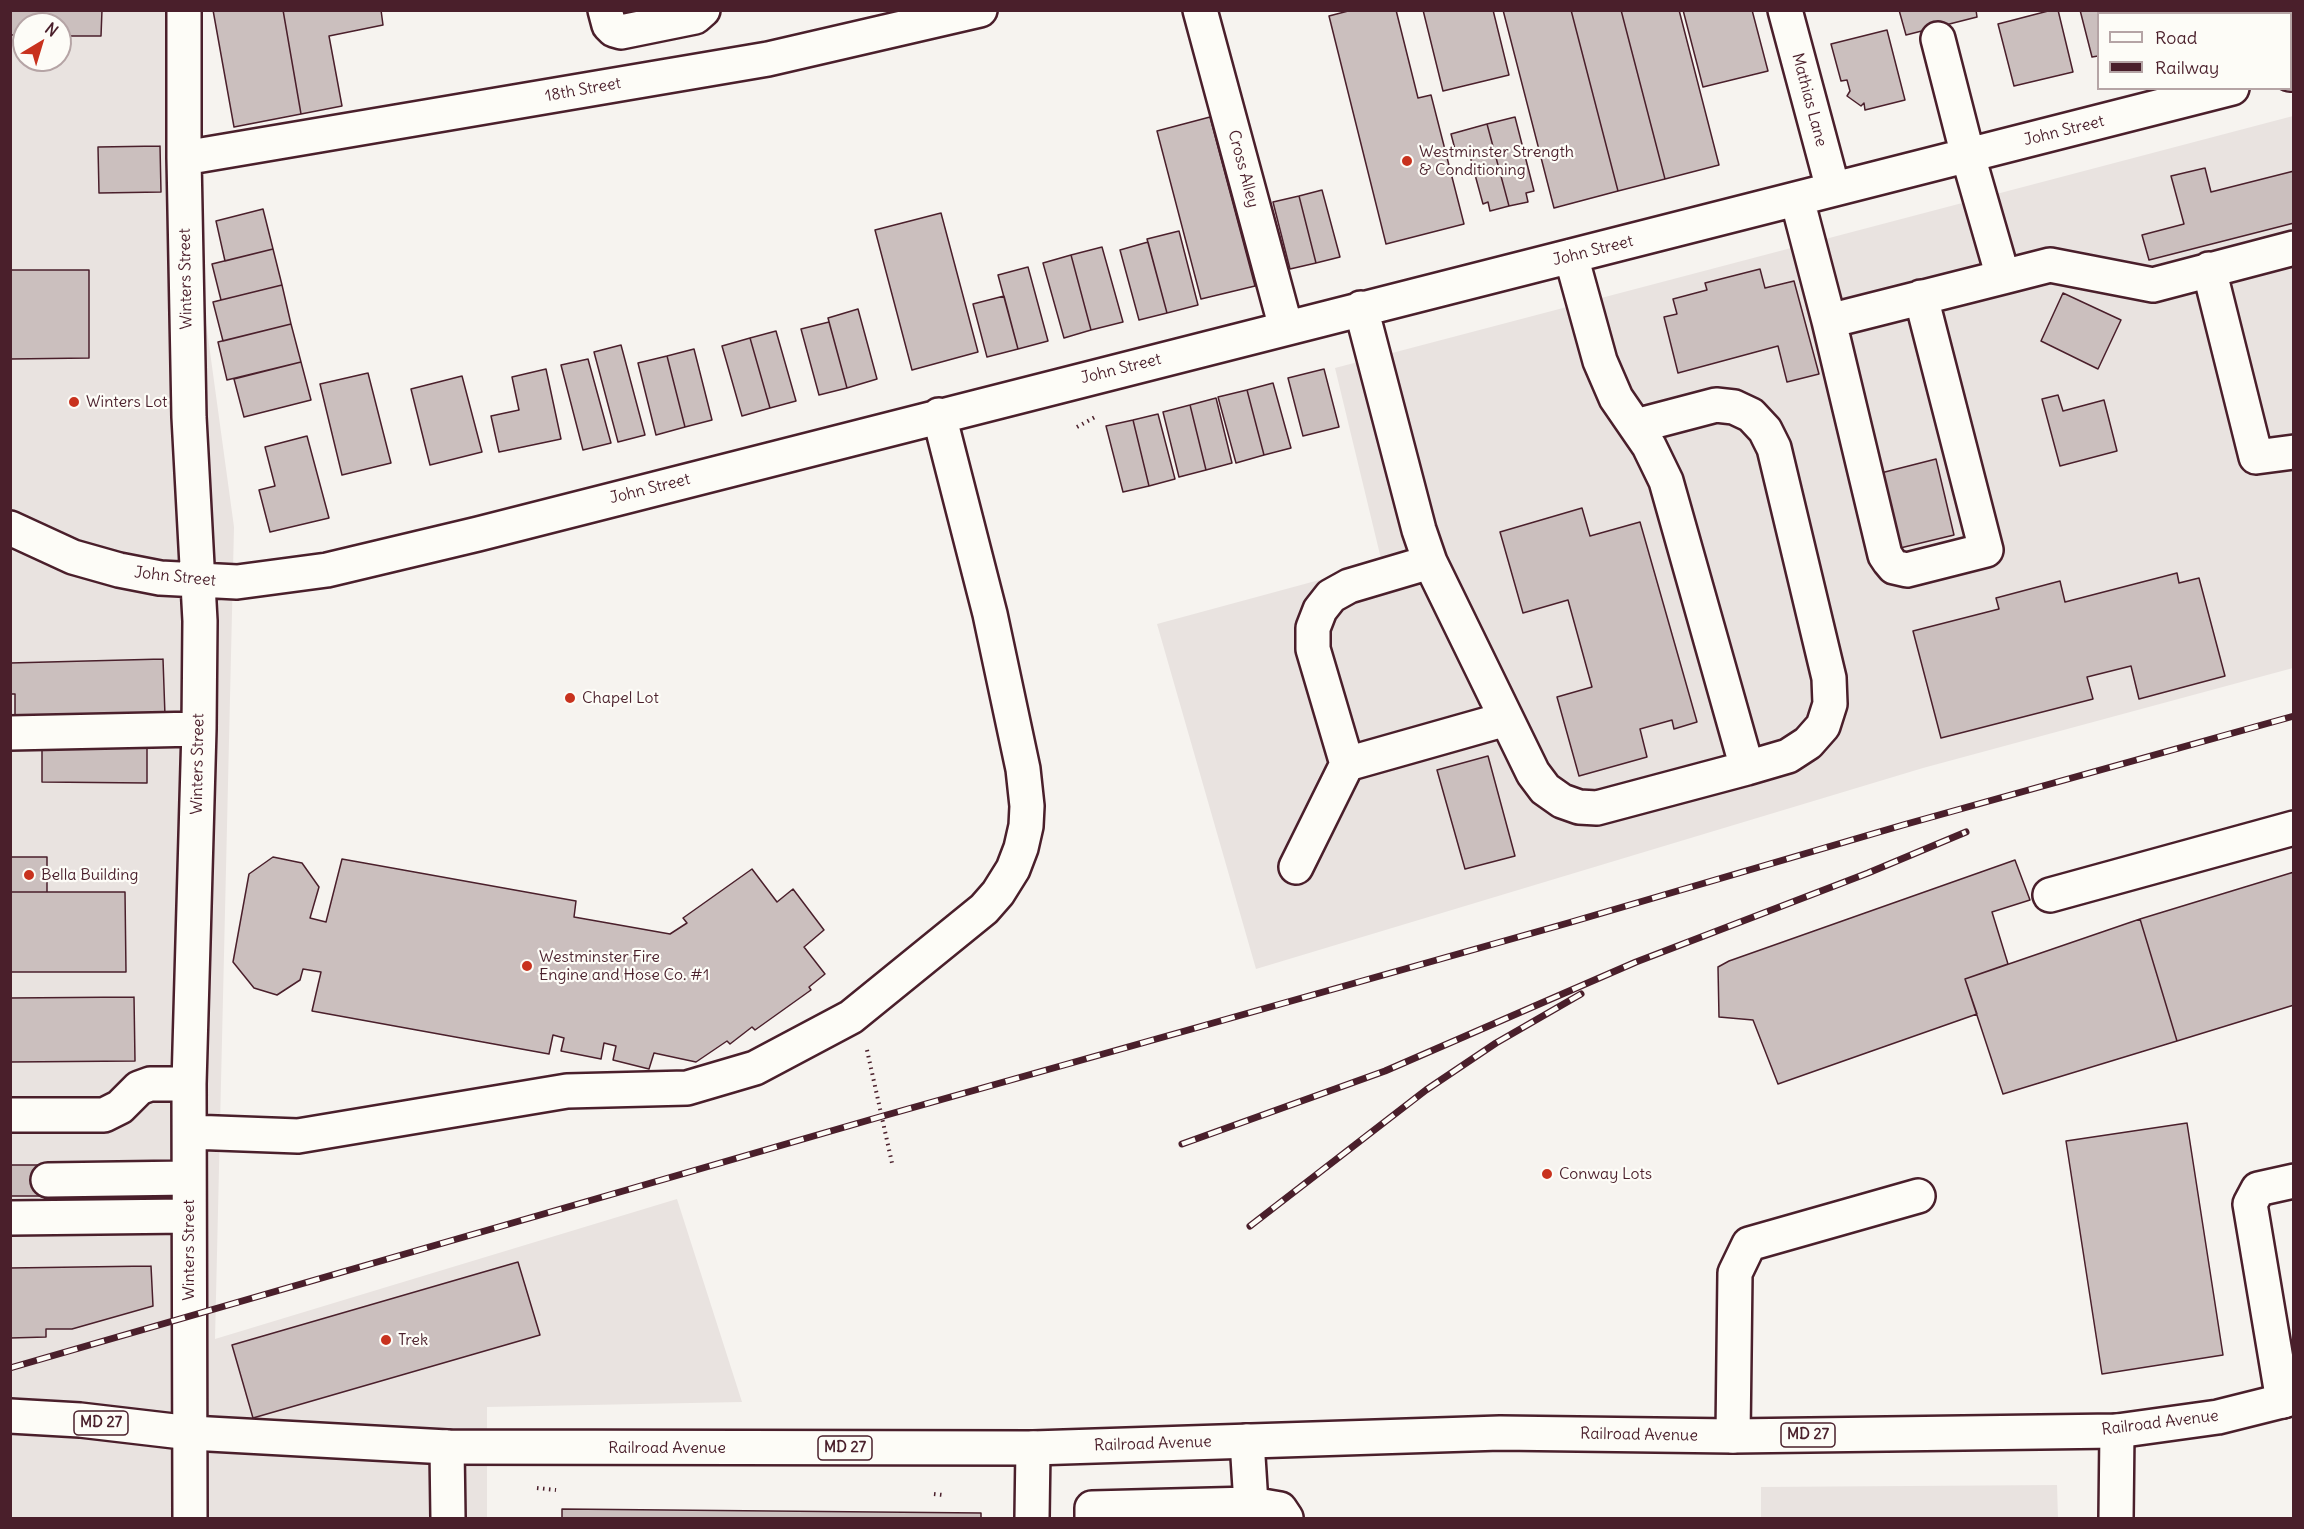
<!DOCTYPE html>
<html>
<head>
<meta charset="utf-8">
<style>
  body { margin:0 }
  #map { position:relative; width:2304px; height:1529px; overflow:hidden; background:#f6f3ef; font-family:Delius,sans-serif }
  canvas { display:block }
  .frame { position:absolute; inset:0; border:12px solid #4a1f2b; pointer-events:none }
  .legend { position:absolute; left:2097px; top:12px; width:195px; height:78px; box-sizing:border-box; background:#fdfcf7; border:2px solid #b5a4a5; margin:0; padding:8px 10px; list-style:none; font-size:18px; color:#4a1f2b }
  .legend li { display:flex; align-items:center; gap:12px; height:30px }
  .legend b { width:30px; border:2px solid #b5a4a5 }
  .north { position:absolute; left:12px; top:12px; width:60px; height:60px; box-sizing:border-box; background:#fdfcf7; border:2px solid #b5a4a5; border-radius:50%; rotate:38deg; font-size:16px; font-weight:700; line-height:24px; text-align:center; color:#4a1f2b }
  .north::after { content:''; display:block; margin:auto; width:21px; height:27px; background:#c8321e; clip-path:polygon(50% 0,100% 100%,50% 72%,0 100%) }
</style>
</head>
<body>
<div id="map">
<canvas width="2304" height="1529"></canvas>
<div class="frame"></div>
<ul class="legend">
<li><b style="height:8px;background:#fdfcf7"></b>Road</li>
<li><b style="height:8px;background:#4a1f2b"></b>Railway</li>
</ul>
<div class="north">N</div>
</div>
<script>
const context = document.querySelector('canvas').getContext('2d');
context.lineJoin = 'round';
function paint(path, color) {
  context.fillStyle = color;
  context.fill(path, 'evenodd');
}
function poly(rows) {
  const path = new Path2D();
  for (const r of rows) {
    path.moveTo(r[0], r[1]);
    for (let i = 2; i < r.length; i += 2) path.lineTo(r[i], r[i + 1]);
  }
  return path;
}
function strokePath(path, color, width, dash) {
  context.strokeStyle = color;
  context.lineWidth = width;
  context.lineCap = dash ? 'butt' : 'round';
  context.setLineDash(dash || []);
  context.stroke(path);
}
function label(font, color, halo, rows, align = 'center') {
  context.font = font + ' Delius,sans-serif';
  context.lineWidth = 4.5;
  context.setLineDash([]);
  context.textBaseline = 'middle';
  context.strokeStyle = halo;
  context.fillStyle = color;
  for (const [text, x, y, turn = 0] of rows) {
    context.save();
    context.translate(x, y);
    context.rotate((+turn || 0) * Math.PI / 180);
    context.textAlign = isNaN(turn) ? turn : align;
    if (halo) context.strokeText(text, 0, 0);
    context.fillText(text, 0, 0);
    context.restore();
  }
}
paint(poly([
  [10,11,176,11,184,162,234,527,215,1339,677,1199,742,1402,487,1407,487,1518,11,1518],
  [24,24,60,24,60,60,24,60],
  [2293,116,2293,668,1923,768,1256,969,1157,624,1382,563,1335,368],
  [2057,1485,2058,1518,1761,1518,1761,1487]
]), '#e9e3e0');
const building = poly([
  [10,10,102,10,101,36,60,36,60,24,24,24,24,35,10,35,10,10],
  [213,10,283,10,301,114,234,127,213,10],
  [283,10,381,10,383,25,329,36,342,106,301,114,283,10],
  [1352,10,1396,10,1418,98,1431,95,1464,224,1386,244,1329,16,1352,10],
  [1423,10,1493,10,1509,75,1443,91,1423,10],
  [1503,10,1571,10,1618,191,1554,208,1503,10],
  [1571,10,1621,10,1665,179,1618,191,1571,10],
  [1621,10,1679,10,1719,165,1665,179,1621,10],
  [1683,10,1752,10,1768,71,1703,87,1683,10],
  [1899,10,1976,10,1977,17,1906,35,1899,10],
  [2052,10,2058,10,2073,72,2014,86,1998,24,2052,10],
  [2080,10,2108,10,2109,14,2098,14,2098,56,2092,57,2080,10],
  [2217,10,2267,10,2267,11,2258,14,2217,14,2217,10],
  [1887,30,1905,100,1865,110,1864,103,1861,106,1847,96,1850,91,1847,80,1841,81,1831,44,1887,30],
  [1210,117,1255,286,1201,299,1157,131,1210,117],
  [1515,117,1534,191,1526,193,1528,202,1509,206,1487,124,1515,117],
  [1487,124,1509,206,1490,211,1488,202,1483,204,1468,149,1456,153,1451,134,1487,124],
  [160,146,161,192,99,193,98,147,160,146],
  [2205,168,2211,192,2294,171,2294,223,2149,260,2142,235,2184,224,2171,176,2205,168],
  [1322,190,1340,257,1316,263,1299,196,1322,190],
  [1299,196,1316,263,1290,269,1273,202,1299,196],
  [263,209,273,249,225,261,216,221,263,209],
  [941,213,978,352,912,370,875,230,941,213],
  [1179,231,1198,305,1167,313,1147,239,1179,231],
  [1148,242,1167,313,1139,320,1120,250,1148,242],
  [1102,247,1123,322,1091,330,1071,255,1102,247],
  [273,249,282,285,221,300,212,264,273,249],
  [1071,255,1091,330,1064,338,1043,263,1071,255],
  [1028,267,1048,341,1018,349,998,275,1028,267],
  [1760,269,1765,288,1794,281,1819,374,1787,382,1778,346,1678,373,1664,317,1677,314,1673,299,1707,290,1705,283,1760,269],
  [10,270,89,270,89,358,10,359,10,270],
  [282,285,291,324,223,341,213,302,282,285],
  [2063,293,2121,320,2098,369,2041,341,2063,293],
  [1004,296,1018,349,987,357,973,304,1004,296],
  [858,309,877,379,847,388,828,318,858,309],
  [829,322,847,388,819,395,801,329,829,322],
  [291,324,301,362,227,380,218,342,291,324],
  [776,331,796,401,770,408,750,338,776,331],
  [750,338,770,408,742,416,722,346,750,338],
  [621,345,645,435,618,442,594,352,621,345],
  [694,349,712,420,685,427,667,356,694,349],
  [667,356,685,427,656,435,638,363,667,356],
  [588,359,611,443,583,450,561,365,588,359],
  [301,362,311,400,244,417,234,379,301,362],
  [546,369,561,439,499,452,491,416,519,410,512,377,546,369],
  [1324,369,1339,427,1303,436,1288,378,1324,369],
  [368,373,391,463,342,475,320,384,368,373],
  [462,376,482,452,430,465,411,389,462,376],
  [1273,383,1291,448,1264,455,1247,390,1273,383],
  [1247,390,1264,455,1236,463,1218,397,1247,390],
  [2058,395,2063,411,2104,400,2117,451,2060,466,2042,399,2058,395],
  [1216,398,1232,463,1206,470,1190,405,1216,398],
  [1190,405,1206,470,1179,477,1163,412,1190,405],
  [1158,414,1175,479,1149,486,1133,420,1158,414],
  [1133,420,1149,486,1123,492,1106,426,1133,420],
  [307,436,329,518,270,532,259,490,275,486,265,447,307,436],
  [1936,459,1954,535,1896,549,1877,474,1936,459],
  [1582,508,1590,536,1640,522,1697,722,1674,729,1672,720,1640,729,1647,757,1579,776,1557,697,1592,687,1568,600,1523,613,1500,532,1582,508],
  [2177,573,2179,583,2199,578,2225,676,2139,699,2131,666,2087,677,2093,699,1941,738,1913,631,1999,609,1996,598,2060,581,2065,602,2177,573],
  [163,659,165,716,15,719,15,694,10,694,10,663,163,659],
  [42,745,147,746,147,783,42,782,42,745],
  [1488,756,1515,856,1465,869,1437,770,1488,756],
  [10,857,47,857,47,892,10,892,10,857],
  [273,857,302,863,319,887,310,918,326,922,342,859,576,901,574,917,670,934,687,923,683,918,752,869,777,902,793,889,824,930,804,947,825,974,809,987,811,990,755,1030,752,1027,730,1044,727,1041,696,1062,654,1053,649,1069,613,1060,616,1046,604,1043,601,1059,561,1051,564,1038,553,1035,549,1054,312,1011,321,972,303,969,300,980,277,995,254,988,233,962,249,874,273,857],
  [2015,860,2030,900,1992,912,2008,964,1965,979,1977,1014,1778,1084,1753,1020,1719,1017,1718,967,1729,961,2015,860],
  [2294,872,2294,1005,2177,1041,2140,919,2294,872],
  [10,892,125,892,126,972,10,972,10,892],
  [2140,919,2177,1041,2003,1094,1965,979,2140,919],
  [134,997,135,1061,10,1062,10,998,134,997],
  [2187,1123,2223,1355,2102,1374,2066,1141,2187,1123],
  [10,1165,40,1165,40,1196,10,1196,10,1165],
  [518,1262,540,1335,253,1418,232,1345,518,1262],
  [151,1266,153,1306,72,1329,46,1329,46,1337,10,1338,10,1268,151,1266],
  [562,1509,981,1513,981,1518,562,1518,562,1509]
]);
paint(building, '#cbbfbe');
strokePath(building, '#4a1f2b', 1.5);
const minor = poly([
  [184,10,184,158,189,417,200,621,199,729,189,1084,190,1518],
  [605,10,609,25,614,30,621,32,695,17,703,10],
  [1200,10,1286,328],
  [1785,10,1833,189],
  [2187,10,2188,14],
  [2290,74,2294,74],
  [184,158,768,59,980,10],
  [1797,199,1829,321,2003,277,1968,156,1938,39],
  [2209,269,2256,457,2294,452],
  [2003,277,2050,265,2153,285,2294,248],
  [1361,308,1419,530,1430,562,1533,773,1545,789,1562,801,1579,807,1597,808,1747,768,1666,481,1649,446,1616,398,1600,361,1571,256],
  [1829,321,1885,555,1889,561,1894,567,1907,570,1986,550,1921,297],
  [1636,426,1716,405,1734,407,1751,415,1765,430,1774,448,1829,678,1830,704,1823,726,1808,743,1788,756,1747,768],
  [10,528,73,557,119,570,160,578,237,582,327,570,478,534,2232,88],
  [10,733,199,729],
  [1347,764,1506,719],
  [1296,867,1347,764,1313,649,1313,628,1320,610,1331,596,1349,586,1430,562],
  [2050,895,2294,828],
  [10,1115,104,1115,120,1107,139,1088,150,1084,189,1084],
  [190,1132,298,1136,567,1091,687,1088,755,1068,851,1017,984,909,998,893,1013,869,1021,848,1026,826,1027,806,1023,769,990,614,939,415],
  [48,1180,189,1178],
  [10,1218,188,1216],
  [2283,1401,2250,1204,2258,1189,2294,1181],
  [1733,1436,1735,1273,1749,1244,1918,1196],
  [1247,1441,1251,1504],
  [447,1447,448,1518],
  [1032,1518,1033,1448],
  [1092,1518,1092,1508,1251,1504,1280,1509,1286,1518],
  [2116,1518,2117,1431]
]);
const highway = poly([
  [10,1416,80,1420,191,1433,447,1447,1033,1448,1500,1433,1733,1436,2117,1431,2218,1417,2294,1398]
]);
strokePath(minor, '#4a1f2b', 38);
strokePath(highway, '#4a1f2b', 38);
strokePath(poly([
  [1077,427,1097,416],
  [867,1050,892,1163],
  [537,1488,556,1490],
  [934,1494,943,1495]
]), '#4a1f2b', 4, [1.5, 4.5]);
strokePath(minor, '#fdfcf7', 33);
strokePath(highway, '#fdfcf7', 33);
const rail = poly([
  [1182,1144,1385,1071,1636,962,1868,873,1966,832],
  [1250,1226,1426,1090,1496,1043,1581,994],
  [10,1368,883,1116,1568,923,1903,825,2294,716]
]);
strokePath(rail, '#4a1f2b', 7);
strokePath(rail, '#fdfcf7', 4.5, [14]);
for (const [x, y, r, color] of [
  [1407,161,6,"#c8321e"],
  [74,402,6,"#c8321e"],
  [570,698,6,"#c8321e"],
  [29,875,6,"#c8321e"],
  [527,966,6,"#c8321e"],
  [1547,1174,6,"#c8321e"],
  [386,1340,6,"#c8321e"]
]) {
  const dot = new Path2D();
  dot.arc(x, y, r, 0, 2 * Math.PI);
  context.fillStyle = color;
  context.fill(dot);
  strokePath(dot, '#fdfcf7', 2);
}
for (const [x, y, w] of [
  [101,1423,54],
  [1808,1435,54],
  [845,1448,54]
]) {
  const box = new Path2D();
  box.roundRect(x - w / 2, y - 12, w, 24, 4.5);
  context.fillStyle = '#fdfcf7';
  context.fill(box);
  strokePath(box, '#4a1f2b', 1.5);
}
label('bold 15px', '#4a1f2b', null, [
  ["MD 27",101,1423],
  ["MD 27",1808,1435],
  ["MD 27",845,1448]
]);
label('16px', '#4a1f2b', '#fdfcf7', [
  ["18th Street",583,90,-10],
  ["Mathias Lane",1809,100,75],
  ["John Street",2064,131,-14],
  ["Cross Alley",1243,169,75],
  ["John Street",1593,251,-14],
  ["Winters Street",186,279,-91],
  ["John Street",1121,369,-14],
  ["John Street",650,489,-14],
  ["John Street",175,577,6],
  ["Winters Street",198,764,-89],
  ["Winters Street",189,1250,-90],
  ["Railroad Avenue",2160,1423,-7],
  ["Railroad Avenue",1639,1435,1],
  ["Railroad Avenue",1153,1444,-2],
  ["Railroad Avenue",667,1448]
]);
label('16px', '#4a1f2b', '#fdfcf7', [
  ["Westminster Strength",1419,152],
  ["& Conditioning",1419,170],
  ["Winters Lot",86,402],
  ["Chapel Lot",582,698],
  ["Bella Building",41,875],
  ["Westminster Fire",539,957],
  ["Engine and Hose Co. #1",539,975],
  ["Conway Lots",1559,1174],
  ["Trek",398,1340]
], 'left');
</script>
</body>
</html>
